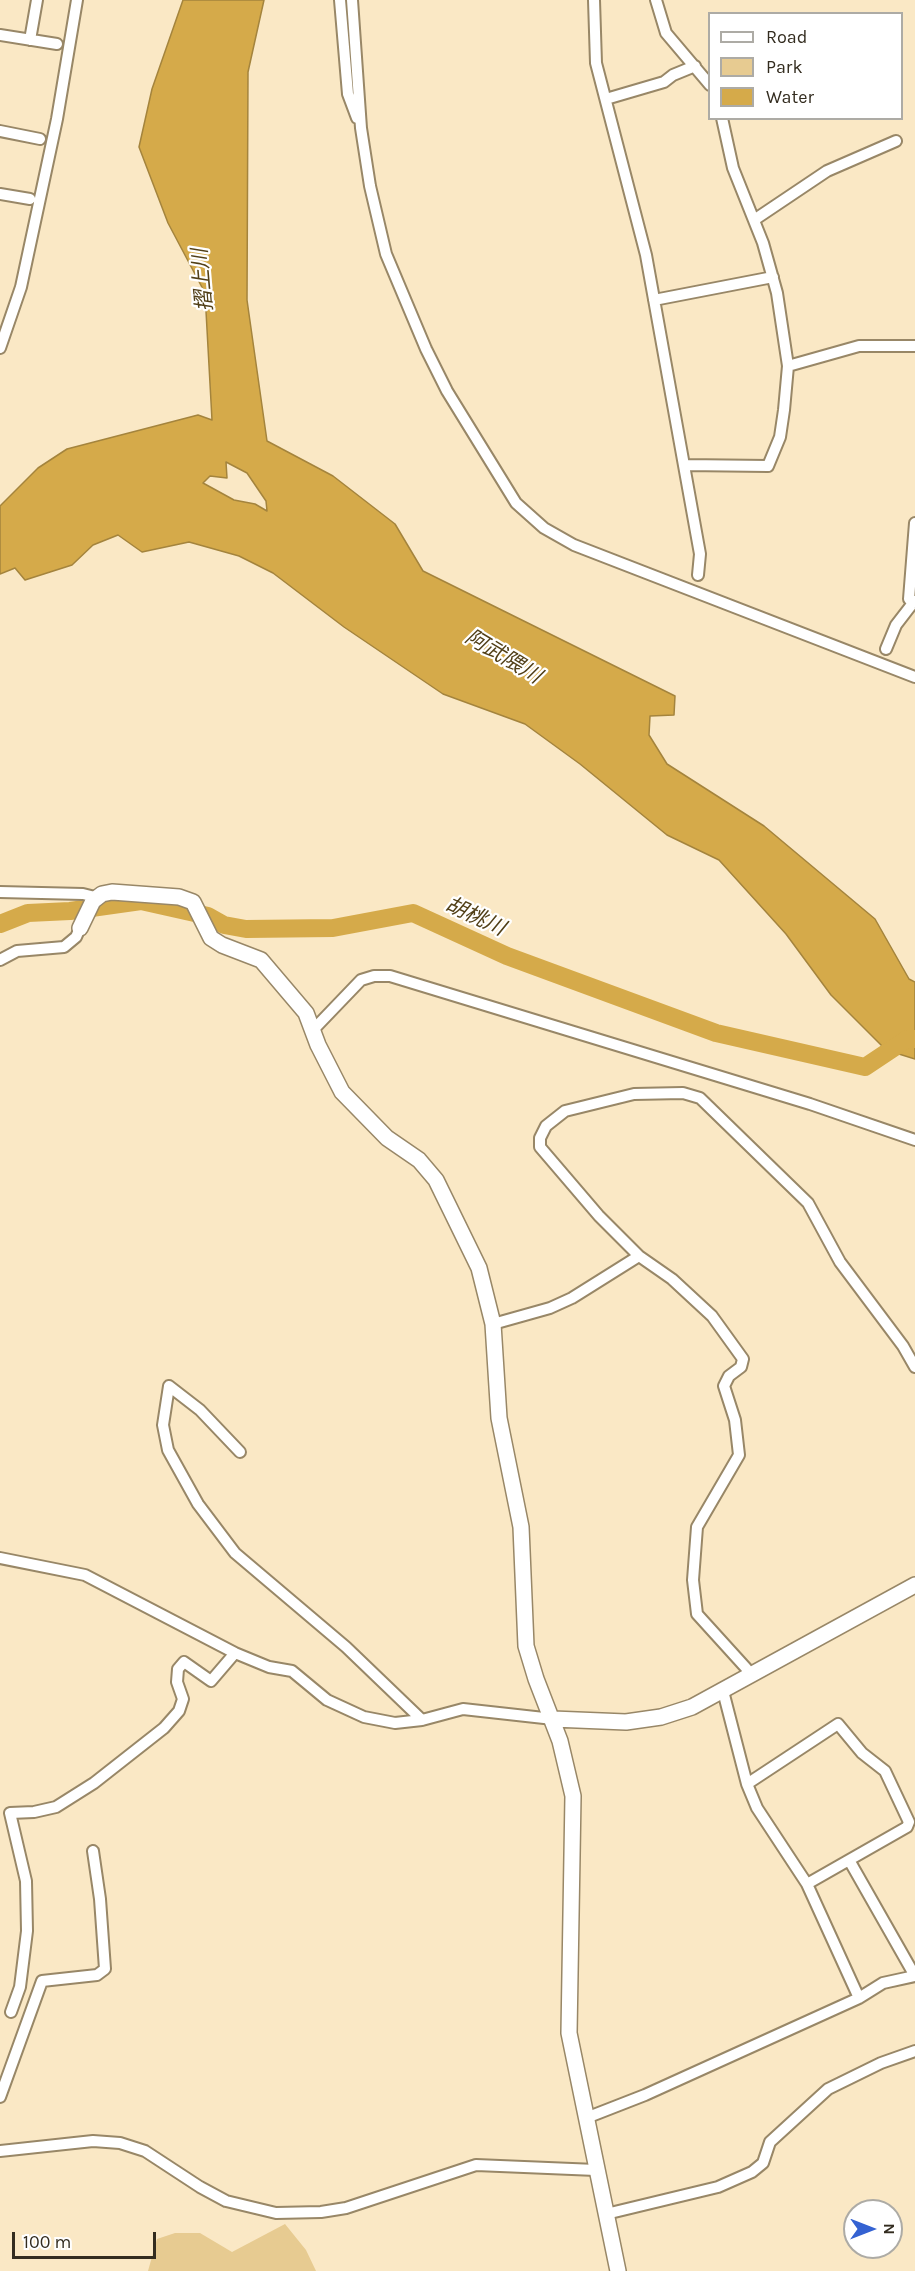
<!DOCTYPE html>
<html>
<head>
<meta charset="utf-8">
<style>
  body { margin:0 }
  #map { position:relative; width:915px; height:2271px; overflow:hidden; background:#fae8c5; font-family:Karla,sans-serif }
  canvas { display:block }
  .legend { position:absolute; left:708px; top:12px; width:195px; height:108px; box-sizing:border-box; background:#fff; border:2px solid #adaba5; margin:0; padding:8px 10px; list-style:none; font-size:18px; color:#332c1f }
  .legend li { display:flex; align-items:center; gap:12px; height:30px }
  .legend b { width:30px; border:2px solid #adaba5 }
  .north { position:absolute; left:843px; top:2199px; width:60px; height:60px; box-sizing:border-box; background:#fff; border:2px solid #adaba5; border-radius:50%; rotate:90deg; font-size:16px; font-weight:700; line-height:24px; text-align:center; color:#332c1f }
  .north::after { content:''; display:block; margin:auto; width:21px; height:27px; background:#3462d2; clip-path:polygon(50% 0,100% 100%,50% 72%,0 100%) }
  .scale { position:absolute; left:12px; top:2232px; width:144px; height:27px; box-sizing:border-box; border:3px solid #332c1f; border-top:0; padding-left:8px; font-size:18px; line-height:21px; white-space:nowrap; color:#332c1f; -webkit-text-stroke:4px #fff; paint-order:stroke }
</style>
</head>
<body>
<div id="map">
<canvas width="915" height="2271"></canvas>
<ul class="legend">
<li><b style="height:8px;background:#fff"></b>Road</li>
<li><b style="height:16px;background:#e7cb91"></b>Park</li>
<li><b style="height:16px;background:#d5aa4a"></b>Water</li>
</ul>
<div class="north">N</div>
<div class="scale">100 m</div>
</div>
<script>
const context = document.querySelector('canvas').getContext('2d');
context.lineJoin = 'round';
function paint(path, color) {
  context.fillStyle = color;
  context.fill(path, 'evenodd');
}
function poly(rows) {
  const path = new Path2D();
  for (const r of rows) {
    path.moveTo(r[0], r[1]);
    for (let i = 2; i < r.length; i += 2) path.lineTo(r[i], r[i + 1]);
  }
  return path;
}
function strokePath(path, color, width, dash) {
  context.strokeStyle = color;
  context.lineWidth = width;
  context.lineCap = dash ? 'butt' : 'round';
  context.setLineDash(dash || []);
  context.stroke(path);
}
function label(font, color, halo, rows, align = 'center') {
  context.font = font + ' Karla,"Noto Sans JP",sans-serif';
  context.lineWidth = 4.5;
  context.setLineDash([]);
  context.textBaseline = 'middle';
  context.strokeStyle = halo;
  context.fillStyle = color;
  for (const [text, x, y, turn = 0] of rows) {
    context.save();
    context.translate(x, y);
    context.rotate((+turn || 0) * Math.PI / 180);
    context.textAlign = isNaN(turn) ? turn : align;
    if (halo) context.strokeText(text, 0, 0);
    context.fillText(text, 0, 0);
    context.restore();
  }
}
paint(poly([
  [285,2224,306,2250,316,2271,148,2271,157,2239,175,2233,200,2233,232,2252]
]), '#e7cb91');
const water = poly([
  [183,0,264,0,248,72,247,300,267,441,333,476,395,524,423,571,675,696,674,715,650,716,649,735,667,764,764,826,875,919,909,979,915,982,915,1059,886,1050,831,995,786,934,719,860,667,835,580,764,525,724,443,694,344,627,273,573,239,556,189,542,142,552,118,535,93,545,72,565,25,580,15,568,0,574,0,506,38,468,67,449,198,415,212,420,205,293,168,223,139,147,152,89,183,0],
  [226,462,247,473,266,501,267,511,255,504,234,500,203,483,210,476,227,478,226,462]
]);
paint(water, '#d5aa4a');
strokePath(water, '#a4843d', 1.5);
strokePath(poly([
  [0,924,28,913,70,911,141,901,208,916,224,925,246,929,333,928,413,913,507,956,716,1033,865,1067,907,1039,915,1039]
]), '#d5aa4a', 18);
const street = poly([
  [340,0,348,94,357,118],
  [352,0,361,128,370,186,386,254,426,349,447,391,516,503,544,528,574,545,915,677],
  [594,0,596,63,646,255,700,554,698,575],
  [656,0,666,33,710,85],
  [0,35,57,44],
  [30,40,37,0],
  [606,99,664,82,673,75,695,66],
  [0,131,40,139],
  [0,194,30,199],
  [754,220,827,171,896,141],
  [654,300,773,277],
  [0,348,21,287,57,119,77,0],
  [788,366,859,346,915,346],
  [685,465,768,466,780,437,784,410,788,366,777,293,763,243,733,168,722,118],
  [915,523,909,599,913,603,915,601],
  [886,649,896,625,913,603],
  [0,892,83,894,95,897],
  [0,960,17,951,64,947,76,937,80,928],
  [313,1030,361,980,374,976,390,976,810,1104,915,1140],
  [493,1324,550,1308,572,1298,639,1256],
  [240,1452,200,1410,169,1386,163,1425,168,1450,198,1504,235,1553,346,1647,422,1720],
  [0,1558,85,1575,235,1653,269,1667,292,1671,327,1700,364,1717,395,1723,422,1720,463,1709,553,1719],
  [750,1675,746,1668,697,1614,693,1580,697,1527,739,1455,735,1420,724,1386,729,1376,741,1367,743,1359,712,1316,672,1279,639,1256,599,1216,540,1147,540,1138,546,1126,565,1111,634,1094,683,1093,700,1098,808,1203,840,1262,903,1346,915,1367],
  [723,1691,747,1784,757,1808,807,1884,859,1998],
  [747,1784,838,1724,862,1753,885,1771,909,1822,907,1827,807,1884],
  [849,1860,915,1976],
  [11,2012,20,1987,27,1931,26,1881,10,1813,34,1812,56,1807,94,1783,164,1728,179,1711,183,1699,177,1682,178,1669,184,1662,211,1681,235,1653],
  [0,2097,42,1981,97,1975,105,1969,100,1899,93,1851],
  [586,2118,645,2095,859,1998,883,1983,915,1976],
  [0,2151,93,2141,120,2143,145,2151,200,2187,226,2201,276,2213,321,2212,346,2208,476,2165,596,2170],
  [606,2214,718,2187,752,2172,763,2163,770,2142,828,2089,881,2063,915,2051]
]);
const secondary = poly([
  [80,928,93,901,102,894,112,892,179,897,193,902,211,938,222,945,261,960,306,1013,318,1045,342,1092,387,1138,419,1160,436,1180,479,1268,493,1324,499,1418,521,1527,526,1646,536,1679,560,1741,573,1796,569,2033,618,2271],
  [553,1719,626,1722,661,1717,692,1707,915,1585]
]);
strokePath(street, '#988767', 14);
strokePath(secondary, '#988767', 18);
strokePath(street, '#fff', 10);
strokePath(secondary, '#fff', 15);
label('italic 21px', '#513f17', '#fff', [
  ["摺上川",203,280,-95],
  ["阿武隈川",503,657,31],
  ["胡桃川",475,917,25]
]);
</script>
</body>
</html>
